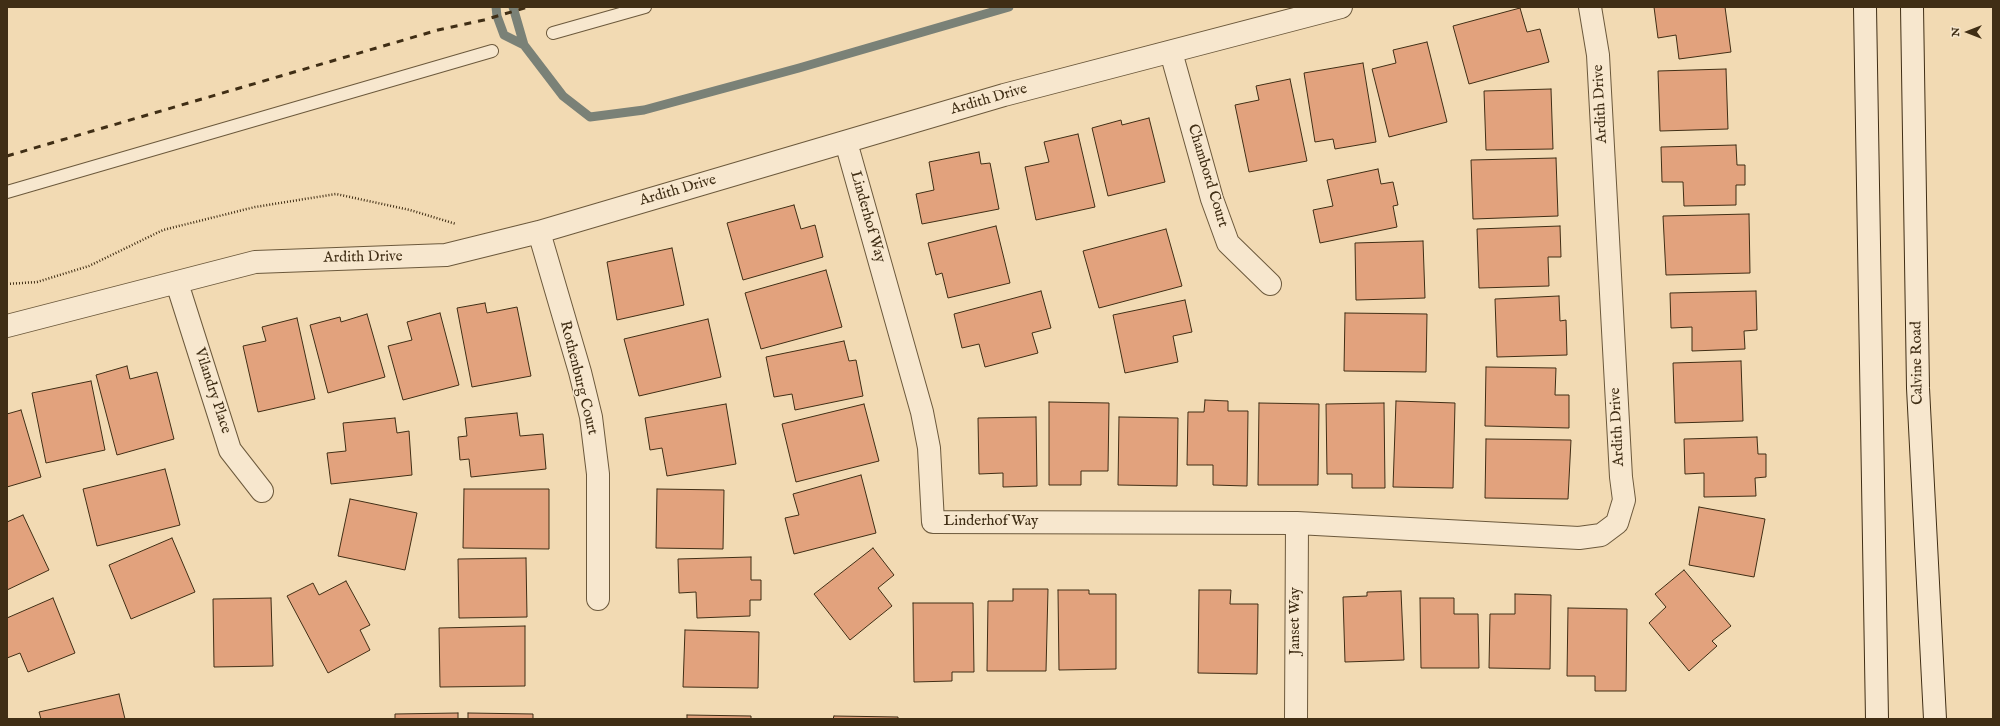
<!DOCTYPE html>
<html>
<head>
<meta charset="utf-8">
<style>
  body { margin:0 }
  #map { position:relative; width:2000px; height:726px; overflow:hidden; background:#f2dab3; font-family:"IM FELL English",serif }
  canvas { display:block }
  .frame { position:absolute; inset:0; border:8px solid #402e15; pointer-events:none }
  .north { position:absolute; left:1948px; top:12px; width:40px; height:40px; -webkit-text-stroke:3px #f7e7ce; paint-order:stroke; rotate:270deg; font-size:11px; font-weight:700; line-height:16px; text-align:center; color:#402e15 }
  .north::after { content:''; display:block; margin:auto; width:14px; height:18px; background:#402e15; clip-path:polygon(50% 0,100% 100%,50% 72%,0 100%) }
</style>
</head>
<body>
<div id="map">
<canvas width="2000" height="726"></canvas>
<div class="frame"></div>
<div class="north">N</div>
</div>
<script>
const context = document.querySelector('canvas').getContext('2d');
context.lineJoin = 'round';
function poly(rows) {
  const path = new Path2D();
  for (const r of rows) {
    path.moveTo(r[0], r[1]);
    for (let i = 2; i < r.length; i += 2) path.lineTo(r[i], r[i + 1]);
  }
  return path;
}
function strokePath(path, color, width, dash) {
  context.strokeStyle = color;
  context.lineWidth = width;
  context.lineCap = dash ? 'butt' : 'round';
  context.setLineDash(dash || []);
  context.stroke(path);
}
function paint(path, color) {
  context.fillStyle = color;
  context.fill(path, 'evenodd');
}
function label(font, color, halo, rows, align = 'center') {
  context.font = font + ' "IM FELL English",serif';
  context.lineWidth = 3;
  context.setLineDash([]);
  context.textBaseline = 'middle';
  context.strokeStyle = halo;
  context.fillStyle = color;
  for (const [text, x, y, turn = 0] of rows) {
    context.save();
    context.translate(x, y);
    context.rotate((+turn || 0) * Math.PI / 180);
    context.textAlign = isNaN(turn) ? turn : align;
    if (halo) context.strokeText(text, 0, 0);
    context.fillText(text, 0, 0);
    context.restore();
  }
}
strokePath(poly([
  [496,7,497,16,504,35,524,45],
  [513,7,524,45,563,96,590,117,644,110,799,68,1009,7]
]), '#7a8177', 9);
const building = poly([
  [1654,7,1725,7,1731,52,1679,59,1676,35,1658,38,1654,7],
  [1520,8,1527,32,1540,29,1549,62,1469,84,1453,26,1520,8],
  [1427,42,1447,122,1389,137,1372,69,1396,63,1393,50,1427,42],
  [1363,63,1376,142,1335,149,1333,139,1315,142,1304,73,1363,63],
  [1726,69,1728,129,1660,131,1658,71,1726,69],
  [1290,79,1307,161,1249,172,1235,105,1259,100,1256,86,1290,79],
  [1551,89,1553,149,1486,150,1484,91,1551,89],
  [1149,118,1165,182,1108,196,1092,128,1121,120,1122,125,1149,118],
  [1078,134,1095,207,1036,220,1025,167,1049,162,1044,142,1078,134],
  [1736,145,1737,165,1745,165,1745,185,1736,185,1736,205,1684,206,1683,182,1662,182,1661,147,1736,145],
  [979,152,981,164,990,163,999,209,922,224,916,194,934,190,929,162,979,152],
  [1556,158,1558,216,1473,219,1471,160,1556,158],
  [1378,169,1381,184,1393,182,1398,205,1393,206,1397,227,1320,243,1313,210,1333,206,1327,180,1378,169],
  [794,205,801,229,815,225,823,257,743,280,727,223,794,205],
  [1749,214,1750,273,1666,275,1663,216,1749,214],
  [996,226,1010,283,948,298,942,273,936,275,928,243,996,226],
  [1560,226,1561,257,1548,257,1549,286,1479,288,1477,229,1560,226],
  [1166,229,1182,286,1099,308,1083,251,1166,229],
  [1423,241,1425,298,1356,300,1355,243,1423,241],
  [672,248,684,305,617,320,607,262,672,248],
  [826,270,842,327,761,349,745,293,826,270],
  [1041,291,1051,328,1032,333,1038,353,985,367,979,344,962,348,954,314,1041,291],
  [1756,291,1757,330,1744,331,1745,349,1692,351,1692,327,1671,328,1670,293,1756,291],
  [1559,296,1560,321,1566,320,1567,355,1497,357,1495,299,1559,296],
  [1185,300,1192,332,1173,336,1178,362,1125,373,1113,315,1185,300],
  [485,303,487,313,517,307,531,376,472,387,457,308,485,303],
  [440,313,459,385,403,400,388,346,412,340,407,322,440,313],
  [1345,313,1427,314,1426,372,1344,371,1345,313],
  [367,314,385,377,328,393,310,325,340,317,341,322,367,314],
  [297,318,315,399,258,412,243,346,266,341,262,327,297,318],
  [708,319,721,377,639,396,624,339,708,319],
  [844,341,849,361,856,360,863,396,795,410,792,394,774,397,766,357,844,341],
  [1741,361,1743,421,1675,423,1673,363,1741,361],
  [127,366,130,379,157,372,174,439,117,455,96,375,127,366],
  [1486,367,1556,368,1555,395,1569,395,1569,428,1485,426,1486,367],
  [91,381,105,450,46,463,32,393,91,381],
  [1205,400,1228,401,1228,411,1248,411,1247,486,1213,485,1213,465,1187,465,1188,412,1204,412,1205,400],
  [1396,401,1455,403,1453,488,1393,487,1396,401],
  [1049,402,1109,403,1108,471,1081,471,1081,485,1049,485,1049,402],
  [1259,403,1319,404,1318,485,1258,485,1259,403],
  [1384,403,1385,488,1352,488,1352,474,1327,474,1326,404,1384,403],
  [726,404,736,464,667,476,662,448,650,450,645,418,726,404],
  [864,404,879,461,796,482,782,424,864,404],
  [21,410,41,477,7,487,7,414,21,410],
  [517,413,520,436,543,434,546,469,471,477,469,459,460,460,458,437,467,436,465,418,517,413],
  [1036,417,1037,486,1003,487,1003,473,979,474,978,418,1036,417],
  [1119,417,1178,418,1177,486,1118,485,1119,417],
  [395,418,397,433,409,431,412,475,331,484,327,453,346,451,343,423,395,418],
  [1757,437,1758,454,1766,454,1766,477,1755,478,1756,496,1704,497,1704,473,1685,474,1684,439,1757,437],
  [1486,439,1571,440,1568,499,1485,498,1486,439],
  [165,469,180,525,97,546,83,489,165,469],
  [861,475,876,533,794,554,785,518,799,515,793,494,861,475],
  [464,489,549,489,549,549,463,548,464,489],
  [657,489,724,490,723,549,656,548,657,489],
  [350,499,417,513,405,570,338,556,350,499],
  [1699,507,1765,519,1754,577,1689,565,1699,507],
  [23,515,49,570,7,590,7,522,23,515],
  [172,538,195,592,131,619,109,565,172,538],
  [873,548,894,575,878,588,892,606,850,640,814,594,873,548],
  [751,557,751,580,761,580,761,600,750,600,750,616,697,618,696,592,679,593,678,559,751,557],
  [526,558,527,617,459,618,458,559,526,558],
  [1684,570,1731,626,1712,641,1717,646,1689,671,1649,623,1666,607,1655,594,1684,570],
  [346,581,370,625,360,630,370,650,328,673,287,596,313,583,319,595,346,581],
  [1013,589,1048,589,1046,671,987,671,988,601,1013,601,1013,589],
  [1058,590,1089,590,1089,594,1116,594,1116,669,1059,670,1058,590],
  [1199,590,1231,590,1230,604,1258,604,1257,674,1198,673,1199,590],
  [1401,591,1404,660,1345,662,1343,597,1367,596,1367,592,1401,591],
  [1515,594,1551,595,1550,669,1489,668,1490,614,1515,614,1515,594],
  [53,598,75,653,28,672,20,653,7,658,7,618,53,598],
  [271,598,273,666,214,667,213,599,271,598],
  [1420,598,1454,598,1454,614,1478,614,1479,668,1421,668,1420,598],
  [913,603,973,603,974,672,952,672,952,681,914,682,913,603],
  [1568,608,1627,609,1626,691,1595,691,1595,676,1567,676,1568,608],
  [525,626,525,686,440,687,439,628,525,626],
  [685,630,759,632,758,688,683,687,685,630],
  [119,694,125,719,41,719,39,712,119,694],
  [458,713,458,719,395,719,395,714,458,713],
  [468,713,533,714,533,719,468,719,468,713],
  [687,715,751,716,751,719,687,719,687,715],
  [834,716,898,717,898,719,833,719,834,716]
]);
paint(building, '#e2a27d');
strokePath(building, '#402e15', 1);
const lane = poly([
  [553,33,645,7],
  [7,192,492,51]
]);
const street = poly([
  [1171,52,1212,199,1228,243,1270,284],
  [846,142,922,412,929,448,933,522,1297,523,1579,538,1601,535,1617,523,1624,500,1621,477,1598,55,1590,7],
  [539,232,580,372,591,417,598,474,598,599],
  [177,283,230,450,262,491],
  [7,326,255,262,446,255,539,232,1004,95,1341,7],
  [1296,719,1297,523]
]);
const secondary = poly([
  [1865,7,1877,719],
  [1912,7,1918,388,1935,719]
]);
strokePath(lane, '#6c593c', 14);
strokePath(street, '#6c593c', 24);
strokePath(secondary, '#402e15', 24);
strokePath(poly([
  [7,284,37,282,89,266,163,230,255,207,336,194,410,210,456,224]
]), '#402e15', 2.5, [1, 2]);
strokePath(lane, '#f7e7ce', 12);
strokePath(street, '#f7e7ce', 22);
strokePath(secondary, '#f7e7ce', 22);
strokePath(poly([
  [7,156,438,30,484,20,528,7]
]), '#402e15', 3, [7, 7]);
label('15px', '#402e15', '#f7e7ce', [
  ["Ardith Drive",989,100,-16],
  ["Ardith Drive",1601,104,-93],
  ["Chambord Court",1207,176,73],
  ["Ardith Drive",678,191,-16],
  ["Linderhof Way",867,217,74],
  ["Ardith Drive",363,258,-1],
  ["Calvine Road",1918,363,-91],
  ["Rothenburg Court",578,378,76],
  ["Vilandry Place",212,391,72],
  ["Ardith Drive",1618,427,-93],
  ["Linderhof Way",991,522],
  ["Janset Way",1296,621,-90]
]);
</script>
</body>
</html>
